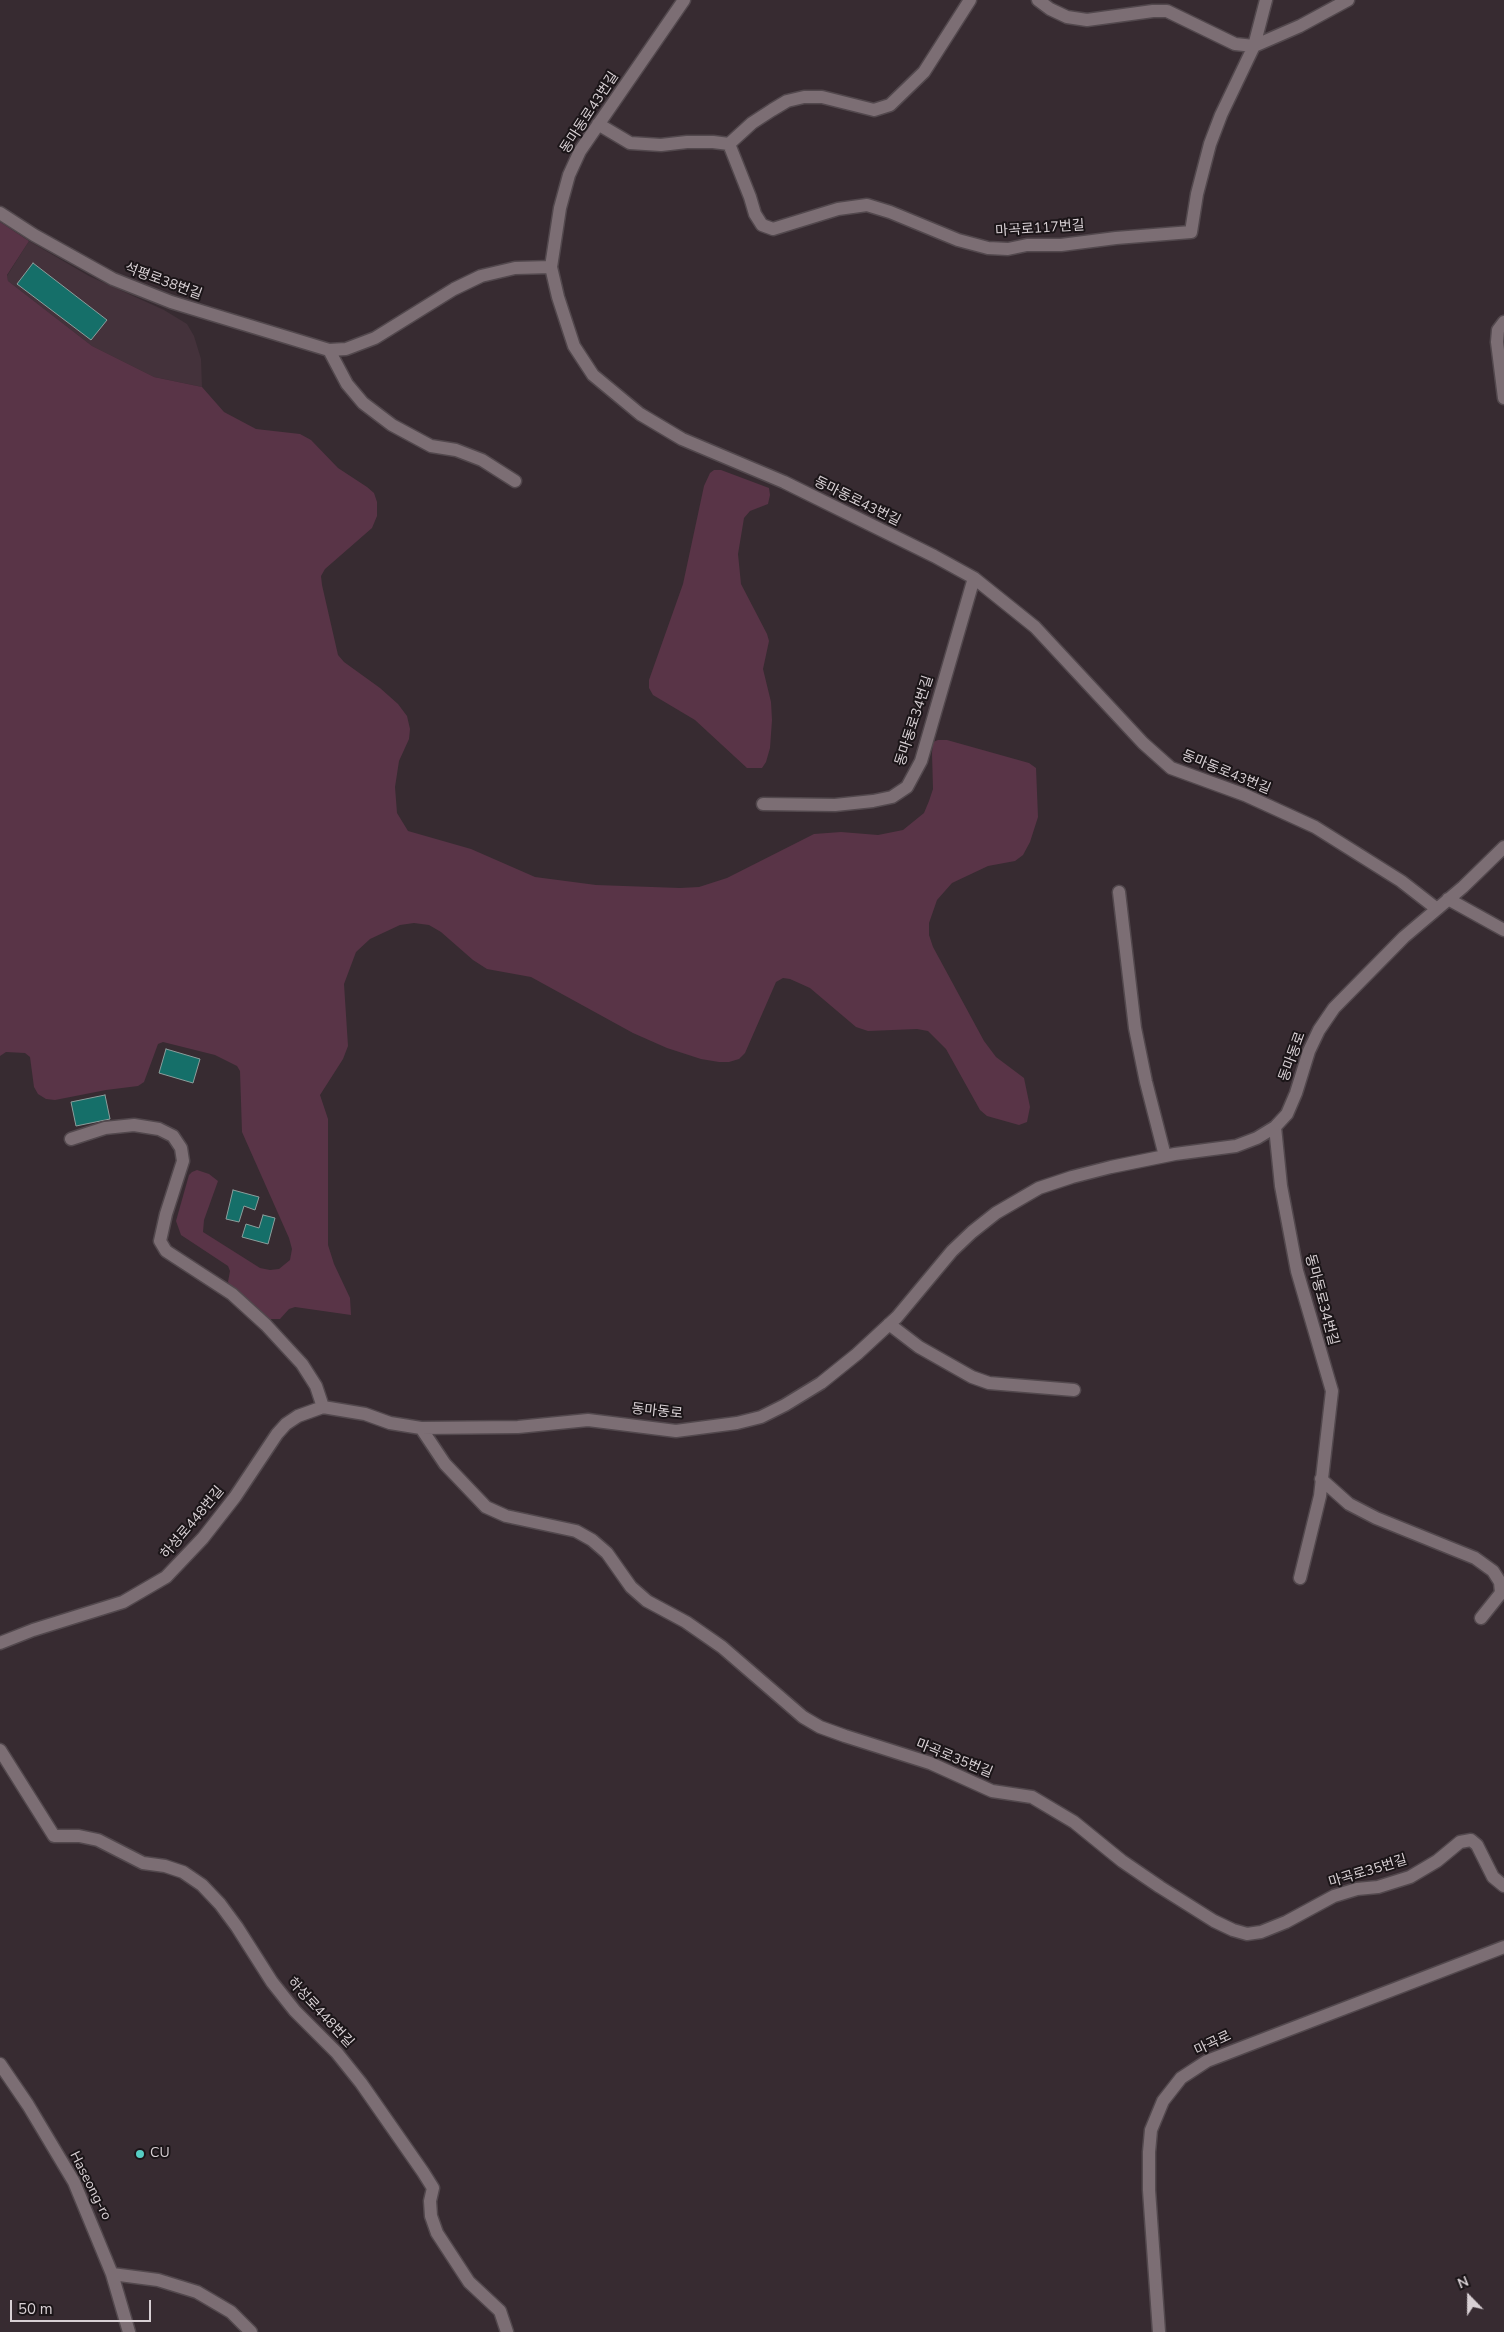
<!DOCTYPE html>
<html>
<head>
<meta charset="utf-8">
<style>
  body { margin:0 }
  #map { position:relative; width:1504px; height:2332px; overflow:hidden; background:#372b31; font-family:"Nunito Sans",sans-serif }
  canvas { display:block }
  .north { position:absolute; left:1444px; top:2272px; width:50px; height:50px; -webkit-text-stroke:4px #1b1518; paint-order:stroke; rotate:338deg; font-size:14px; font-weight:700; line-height:20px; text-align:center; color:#d8d0d4 }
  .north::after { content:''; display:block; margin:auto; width:18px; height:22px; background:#d8d0d4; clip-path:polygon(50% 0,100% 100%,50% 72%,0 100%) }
  .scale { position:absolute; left:10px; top:2300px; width:141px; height:22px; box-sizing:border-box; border:2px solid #d8d0d4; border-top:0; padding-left:6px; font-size:15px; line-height:18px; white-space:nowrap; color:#d8d0d4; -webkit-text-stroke:4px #1b1518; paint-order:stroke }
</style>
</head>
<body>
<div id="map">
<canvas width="1504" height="2332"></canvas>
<div class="north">N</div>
<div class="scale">50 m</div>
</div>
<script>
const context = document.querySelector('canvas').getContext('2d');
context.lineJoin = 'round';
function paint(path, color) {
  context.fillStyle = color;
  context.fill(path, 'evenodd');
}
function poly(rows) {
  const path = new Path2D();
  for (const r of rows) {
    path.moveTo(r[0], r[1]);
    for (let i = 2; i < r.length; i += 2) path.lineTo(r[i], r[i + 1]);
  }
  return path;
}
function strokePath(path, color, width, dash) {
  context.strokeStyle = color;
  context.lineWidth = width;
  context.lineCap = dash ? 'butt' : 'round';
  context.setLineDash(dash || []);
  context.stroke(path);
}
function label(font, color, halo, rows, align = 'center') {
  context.font = font + ' "Nunito Sans","Noto Sans KR",sans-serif';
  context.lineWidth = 4;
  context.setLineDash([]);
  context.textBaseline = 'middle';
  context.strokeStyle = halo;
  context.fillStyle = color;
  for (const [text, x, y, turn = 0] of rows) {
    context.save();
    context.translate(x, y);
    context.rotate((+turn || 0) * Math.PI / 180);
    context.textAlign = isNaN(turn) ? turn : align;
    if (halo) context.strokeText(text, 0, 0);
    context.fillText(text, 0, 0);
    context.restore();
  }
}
paint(poly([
  [29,241,89,276,164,310,187,324,194,336,201,359,202,387,154,377,92,346,8,281,7,276]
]), '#44323b');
paint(poly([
  [0,222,29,241,7,275,8,281,92,346,154,377,202,387,224,412,256,429,300,434,311,440,338,468,367,487,374,493,377,502,377,516,372,528,325,569,321,576,322,585,338,655,344,662,380,688,398,704,407,716,410,729,409,739,399,761,395,787,397,813,408,831,471,849,535,877,596,885,680,888,699,887,727,878,814,834,841,832,878,835,903,830,924,813,929,801,933,789,932,753,933,742,938,740,947,740,1029,763,1036,768,1038,817,1030,842,1023,855,1015,861,988,866,952,883,937,900,929,923,929,935,933,947,984,1041,996,1057,1024,1078,1030,1107,1027,1122,1019,1125,987,1116,980,1110,946,1049,928,1031,917,1029,868,1031,856,1027,810,988,790,979,783,978,776,982,745,1053,739,1059,729,1062,719,1062,701,1059,667,1048,633,1033,531,977,487,969,473,960,441,932,429,925,414,923,400,925,370,939,356,952,344,984,348,1046,343,1059,320,1095,328,1119,328,1245,334,1264,350,1298,351,1315,295,1307,289,1309,280,1319,269,1319,265,1316,230,1285,228,1282,230,1271,228,1266,181,1235,176,1221,189,1175,192,1172,197,1170,209,1174,218,1181,204,1220,203,1232,260,1268,270,1270,279,1269,290,1260,292,1249,289,1238,242,1132,240,1071,237,1066,215,1055,163,1042,158,1044,144,1082,138,1086,106,1090,55,1100,46,1099,38,1094,34,1087,30,1057,25,1053,6,1052,0,1056],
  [714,470,721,470,769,488,770,495,768,504,750,511,744,518,738,554,741,584,767,634,769,641,763,669,771,702,772,720,770,748,766,762,762,768,747,768,695,720,653,695,649,688,649,680,683,584,704,486,710,473]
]), '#593447');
const building = poly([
  [33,263,107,320,91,340,17,284,33,263],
  [166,1049,200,1059,193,1083,159,1073,166,1049],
  [105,1095,110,1119,76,1126,71,1102,105,1095],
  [233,1190,259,1197,255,1210,244,1206,239,1222,226,1219,233,1190],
  [263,1215,275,1218,268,1244,242,1237,246,1224,259,1228,263,1215]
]);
paint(building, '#156f69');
strokePath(building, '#8c9e9c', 1);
const minor = poly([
  [684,0,580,151,569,175,560,208,551,267,558,297,574,346,593,375,640,414,682,439,784,482,934,556,974,578,1035,627,1143,743,1171,768,1245,795,1315,827,1401,881,1437,909],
  [1038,0,1050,9,1067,17,1087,20,1153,11,1167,11,1235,44,1254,46,1300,26,1348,0],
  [598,124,630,143,661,145,687,142,713,142,729,144,752,123,772,110,787,101,804,97,822,97,874,110,890,105,924,72,970,0],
  [729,144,750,197,755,214,762,225,773,229,838,209,867,205,890,212,958,240,988,248,1008,249,1027,245,1061,245,1116,238,1191,232,1197,194,1210,144,1221,115,1254,46,1266,0],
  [0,213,34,235,113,279,171,302,329,350,346,349,375,338,454,289,481,276,515,268,551,267],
  [1504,322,1498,330,1497,342,1504,398],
  [329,350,347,384,363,403,392,425,431,446,456,450,482,460,515,481],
  [763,804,835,805,873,801,892,797,907,787,921,761,974,578],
  [1119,892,1135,1028,1146,1082,1165,1156],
  [1448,899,1504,930],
  [1275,1127,1281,1186,1297,1271,1332,1391,1320,1496,1300,1578],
  [71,1139,105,1128,134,1125,159,1129,173,1136,181,1148,183,1161,166,1214,160,1241,166,1251,232,1294,266,1325,302,1364,316,1386,323,1407],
  [889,1324,919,1347,972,1377,989,1383,1074,1390],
  [421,1428,445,1464,486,1507,506,1516,576,1531,592,1540,607,1553,631,1587,647,1601,686,1622,722,1647,803,1717,820,1727,845,1736,930,1763,992,1791,1032,1797,1074,1822,1122,1861,1160,1887,1214,1921,1233,1930,1247,1934,1261,1932,1286,1922,1334,1896,1357,1889,1378,1887,1410,1877,1437,1861,1460,1842,1471,1840,1477,1845,1493,1877,1504,1886],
  [1321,1479,1349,1504,1376,1518,1475,1558,1493,1571,1500,1582,1501,1593,1481,1618],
  [0,1643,33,1630,123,1602,166,1577,203,1538,235,1497,277,1434,286,1424,298,1416,323,1407,365,1414,390,1423,421,1428,518,1427,588,1420,676,1431,737,1423,761,1417,785,1405,821,1383,857,1354,897,1317,952,1251,972,1232,996,1213,1039,1188,1072,1177,1111,1167,1175,1154,1236,1146,1257,1138,1275,1127,1287,1114,1296,1093,1309,1051,1319,1030,1334,1008,1404,937,1463,887,1504,847],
  [0,1750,54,1836,79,1836,98,1840,143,1863,165,1866,183,1872,202,1885,220,1904,237,1927,272,1982,295,2011,337,2053,361,2083,423,2172,433,2188,430,2201,431,2216,437,2233,469,2282,500,2311,507,2332],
  [0,2064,28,2105,74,2182,112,2274,129,2332],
  [112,2274,158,2280,197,2292,231,2312,251,2332],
  [1159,2332,1149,2190,1149,2152,1151,2130,1163,2101,1181,2078,1207,2061,1504,1947]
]);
strokePath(minor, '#52484d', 15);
strokePath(minor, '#7c6e74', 12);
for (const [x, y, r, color] of [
  [140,2154,5,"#56cec4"]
]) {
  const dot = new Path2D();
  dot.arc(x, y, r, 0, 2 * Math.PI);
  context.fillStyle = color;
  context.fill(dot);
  strokePath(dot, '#1b1518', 2);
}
label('14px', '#d8d0d4', '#1b1518', [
  ["동마동로43번길",590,113,-57],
  ["마곡로117번길",1040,229,-4],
  ["석평로38번길",163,282,20],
  ["동마동로43번길",857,502,26],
  ["동마동로34번길",915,721,-72],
  ["동마동로43번길",1226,773,22],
  ["동마동로",1293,1057,-70],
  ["동마동로34번길",1321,1300,75],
  ["동마동로",657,1412,6],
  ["하성로448번길",193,1523,-50],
  ["마곡로35번길",954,1759,22],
  ["마곡로35번길",1368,1872,-17],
  ["하성로448번길",320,2013,47],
  ["마곡로",1213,2044,-25],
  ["Haseong-ro",90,2186,63]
]);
label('14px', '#d8d0d4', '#1b1518', [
  ["CU",150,2154]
], 'left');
</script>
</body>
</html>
